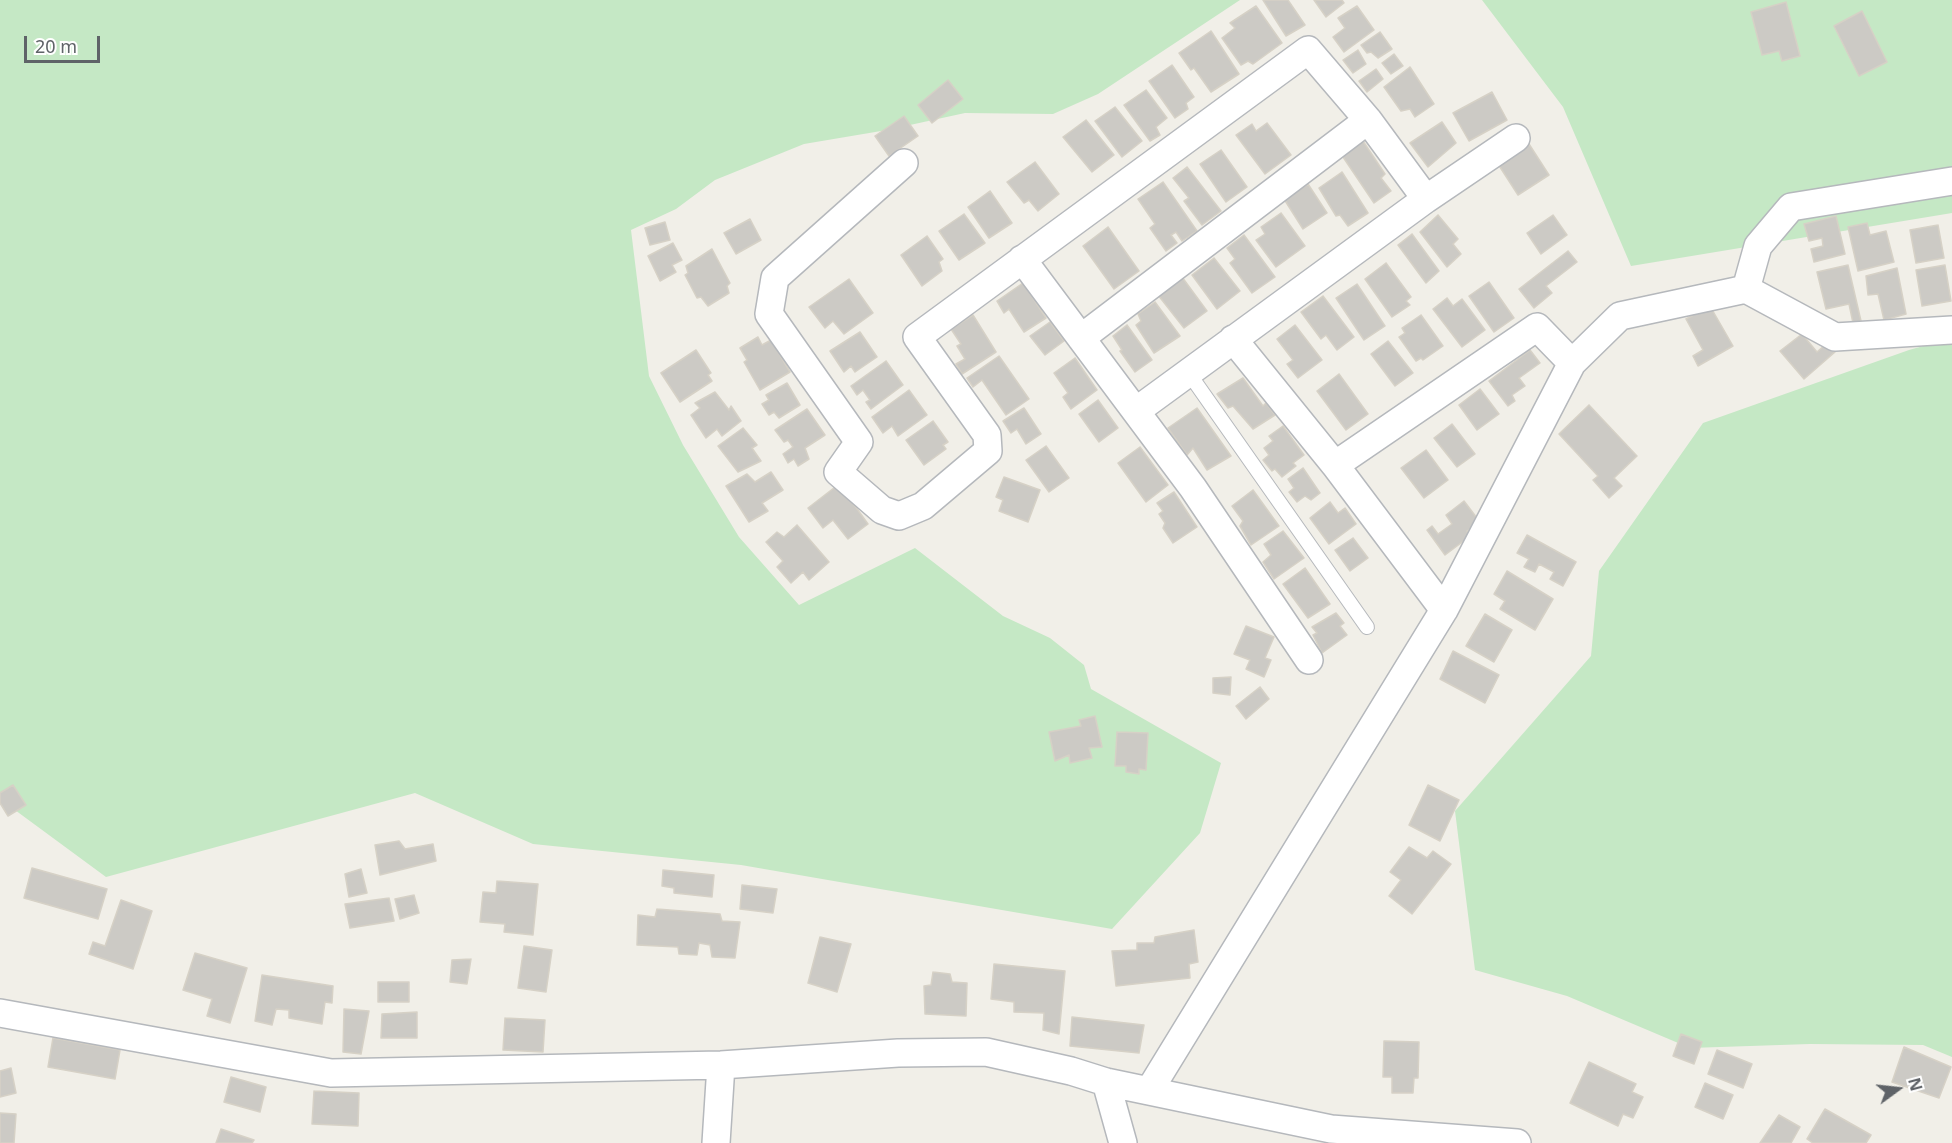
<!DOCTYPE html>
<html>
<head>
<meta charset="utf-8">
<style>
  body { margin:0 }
  #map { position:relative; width:1952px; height:1143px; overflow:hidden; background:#f1efe8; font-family:"Noto Sans",sans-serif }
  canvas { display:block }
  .north { position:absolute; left:1868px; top:1059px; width:60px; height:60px; -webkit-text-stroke:4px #fff; paint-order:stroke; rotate:75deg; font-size:16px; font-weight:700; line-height:24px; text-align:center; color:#5f6368 }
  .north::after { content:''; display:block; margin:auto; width:21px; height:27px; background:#5f6368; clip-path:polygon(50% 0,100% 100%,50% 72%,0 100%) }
  .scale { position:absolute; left:24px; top:36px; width:76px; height:27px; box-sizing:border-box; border:3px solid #5f6368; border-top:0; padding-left:8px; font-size:18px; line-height:21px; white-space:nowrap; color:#5f6368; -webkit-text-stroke:4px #fff; paint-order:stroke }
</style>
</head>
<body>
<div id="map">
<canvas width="1952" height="1143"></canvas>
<div class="north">N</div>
<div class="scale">20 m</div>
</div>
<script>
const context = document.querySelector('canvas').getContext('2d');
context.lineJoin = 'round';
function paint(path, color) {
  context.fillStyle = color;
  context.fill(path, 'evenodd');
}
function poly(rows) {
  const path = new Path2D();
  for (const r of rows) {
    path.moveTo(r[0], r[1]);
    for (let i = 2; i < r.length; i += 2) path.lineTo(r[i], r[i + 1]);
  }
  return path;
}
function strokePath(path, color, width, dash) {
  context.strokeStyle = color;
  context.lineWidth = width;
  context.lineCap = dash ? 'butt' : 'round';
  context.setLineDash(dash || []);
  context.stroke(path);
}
paint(poly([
  [0,0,1240,0,1098,94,1053,114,965,113,887,130,804,144,715,180,676,209,631,230,649,376,683,445,739,537,799,605,915,548,1003,616,1050,638,1084,665,1091,689,1221,763,1200,833,1112,929,741,865,533,844,415,793,106,877,0,799],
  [1482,0,1952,0,1952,213,1631,266,1563,107],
  [1952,338,1952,1057,1923,1045,1810,1044,1690,1048,1567,996,1475,970,1455,811,1591,656,1599,571,1703,423,1909,350]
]), '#c5e8c5');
const building = poly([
  [1263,0,1288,0,1305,25,1286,36,1263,0],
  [1314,0,1342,0,1344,3,1326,17,1314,0],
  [1786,2,1800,56,1782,61,1779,51,1762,55,1751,12,1786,2],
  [1256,6,1282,43,1253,64,1248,61,1241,65,1222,38,1235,28,1230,23,1256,6],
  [1357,6,1374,30,1344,52,1333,37,1345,28,1338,18,1357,6],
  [1862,11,1887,62,1859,76,1834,26,1862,11],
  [1211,31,1239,74,1211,92,1194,68,1191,70,1179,53,1211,31],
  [1380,32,1392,49,1378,58,1371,52,1367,53,1361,45,1380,32],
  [1358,50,1366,64,1353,73,1343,60,1358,50],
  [1394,54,1403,66,1391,74,1382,63,1394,54],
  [1172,65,1194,97,1186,103,1188,109,1175,118,1149,81,1172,65],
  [1410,67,1434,104,1415,117,1410,109,1401,111,1384,87,1410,67],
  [1376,69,1383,79,1367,92,1359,81,1376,69],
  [948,80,963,99,932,123,918,105,948,80],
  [1146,90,1167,118,1156,127,1160,135,1150,141,1124,105,1146,90],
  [1492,92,1507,120,1469,141,1453,113,1492,92],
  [1115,107,1142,141,1122,157,1095,121,1115,107],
  [904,116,918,136,889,156,875,136,904,116],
  [1086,120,1114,155,1092,172,1063,137,1086,120],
  [1442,122,1456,143,1428,167,1410,143,1442,122],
  [1267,123,1291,155,1265,174,1236,135,1252,124,1256,131,1267,123],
  [1363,141,1385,174,1381,178,1391,191,1374,203,1343,157,1363,141],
  [1529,144,1549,175,1518,195,1498,164,1529,144],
  [1221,150,1247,187,1226,202,1200,164,1221,150],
  [1035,162,1059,194,1038,211,1029,200,1024,203,1007,182,1035,162],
  [1187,167,1221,211,1202,225,1184,201,1189,198,1173,178,1187,167],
  [1342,172,1368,213,1348,226,1340,215,1336,216,1319,188,1342,172],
  [1163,182,1197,231,1182,241,1176,232,1171,235,1177,243,1166,251,1150,228,1155,224,1138,199,1163,182],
  [1308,184,1327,213,1303,229,1284,199,1308,184],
  [990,191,1012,223,989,238,968,207,990,191],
  [1281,213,1305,246,1276,267,1256,240,1265,234,1261,227,1281,213],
  [964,214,985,243,959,260,939,231,964,214],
  [1438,215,1458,239,1453,244,1461,254,1447,267,1420,232,1438,215],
  [1553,215,1567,235,1541,254,1527,233,1553,215],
  [1836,216,1845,254,1814,262,1811,249,1823,246,1822,238,1809,241,1804,224,1836,216],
  [750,219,761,240,736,254,724,233,750,219],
  [665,222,670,240,650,245,645,228,665,222],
  [1867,223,1870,235,1886,231,1894,262,1858,271,1848,227,1867,223],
  [1938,225,1944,258,1916,263,1910,230,1938,225],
  [1108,227,1139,271,1114,289,1083,246,1108,227],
  [1412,234,1439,271,1426,283,1398,245,1412,234],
  [1244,235,1275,277,1252,293,1230,263,1235,259,1227,248,1244,235],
  [927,236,943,259,939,262,942,271,922,286,901,255,927,236],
  [673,243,682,260,672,265,676,272,660,281,648,256,673,243],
  [712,249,730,283,727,286,729,293,708,306,701,297,697,298,685,275,688,273,686,266,712,249],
  [1568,251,1577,262,1546,286,1552,293,1534,308,1519,289,1568,251],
  [1214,258,1240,291,1217,309,1192,275,1214,258],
  [1386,263,1411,297,1406,301,1410,305,1392,317,1365,279,1386,263],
  [1848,265,1861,321,1853,323,1849,304,1826,309,1817,272,1848,265],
  [1945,265,1951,301,1922,306,1916,270,1945,265],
  [1897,268,1906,314,1884,320,1878,294,1868,295,1866,276,1897,268],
  [1182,277,1207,311,1184,328,1158,295,1182,277],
  [849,279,873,313,844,334,833,321,825,328,809,307,849,279],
  [1489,282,1514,318,1494,332,1469,296,1489,282],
  [1023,283,1046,318,1024,332,1009,309,1004,313,997,301,1023,283],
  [1357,284,1385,326,1364,340,1336,298,1357,284],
  [1323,296,1354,337,1337,350,1326,335,1321,339,1301,312,1323,296],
  [1447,298,1453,306,1462,299,1485,330,1462,347,1433,309,1447,298],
  [1155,302,1180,336,1154,353,1136,325,1141,321,1138,314,1155,302],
  [1710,306,1733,346,1698,366,1693,356,1703,350,1686,319,1710,306],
  [973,315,996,352,962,374,956,364,965,359,957,346,961,344,951,329,973,315],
  [1421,315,1443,346,1423,360,1421,358,1416,361,1399,337,1405,333,1402,328,1421,315],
  [1050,322,1064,341,1045,355,1030,336,1050,322],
  [1127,325,1152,360,1135,372,1120,351,1122,350,1113,336,1127,325],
  [1295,325,1322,360,1298,378,1287,364,1293,360,1277,339,1295,325],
  [860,332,877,357,855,372,851,366,844,372,830,351,860,332],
  [1802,334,1817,352,1827,343,1835,352,1804,379,1780,351,1802,334],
  [758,337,762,345,771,340,790,372,760,390,744,362,747,360,740,348,758,337],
  [1388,341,1413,373,1395,386,1371,354,1388,341],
  [696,350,711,373,708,375,712,381,680,402,661,373,696,350],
  [1530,350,1540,363,1519,378,1525,386,1512,395,1515,401,1508,406,1489,381,1530,350],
  [999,356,1029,399,1006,415,982,380,973,387,967,378,999,356],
  [1075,358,1097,390,1071,409,1063,397,1068,393,1054,373,1075,358],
  [886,361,903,385,871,409,866,402,870,400,863,390,857,395,851,386,886,361],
  [1339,374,1368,414,1346,430,1317,391,1339,374],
  [1243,378,1263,406,1266,403,1275,415,1253,429,1233,406,1228,408,1217,394,1243,378],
  [787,383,800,405,779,418,774,412,769,415,762,404,769,400,766,395,787,383],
  [1480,389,1499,414,1477,430,1459,405,1480,389],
  [909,390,927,415,898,436,892,426,883,433,872,417,909,390],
  [715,392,729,410,731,406,741,421,722,436,717,429,706,438,691,415,700,408,695,403,715,392],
  [1098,400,1118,428,1099,442,1079,414,1098,400],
  [1589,405,1637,456,1614,478,1622,486,1609,498,1593,480,1598,476,1559,434,1589,405],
  [1024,408,1041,434,1026,444,1017,429,1011,433,1003,421,1024,408],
  [1197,408,1231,456,1207,470,1193,448,1187,455,1168,428,1197,408],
  [807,409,825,435,805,448,809,459,798,466,794,459,788,463,783,454,793,447,788,440,784,442,775,430,807,409],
  [933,421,948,442,943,445,946,449,924,465,906,440,933,421],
  [1452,424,1475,454,1457,467,1434,438,1452,424],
  [1283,426,1304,455,1293,463,1296,466,1282,477,1275,469,1272,471,1263,460,1269,455,1264,448,1273,441,1269,436,1283,426],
  [743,428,757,445,752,448,761,461,738,472,718,446,743,428],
  [1046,446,1069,478,1049,492,1026,460,1046,446],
  [1140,447,1168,485,1146,502,1118,463,1140,447],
  [1426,450,1448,480,1424,498,1401,468,1426,450],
  [1303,468,1320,493,1311,500,1305,496,1297,502,1289,492,1294,488,1288,479,1303,468],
  [771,472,783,490,762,503,768,511,749,522,726,486,747,474,755,482,771,472],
  [1004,477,1040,490,1028,522,999,511,1003,500,996,497,1004,477],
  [839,484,868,524,848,539,833,520,823,528,808,508,839,484],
  [1253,490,1279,526,1251,545,1240,526,1243,521,1232,506,1253,490],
  [1174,492,1197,527,1173,543,1163,528,1165,523,1159,514,1163,511,1157,503,1174,492],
  [1464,501,1480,522,1467,531,1469,537,1445,555,1427,530,1432,526,1438,534,1452,524,1446,515,1464,501],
  [1330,502,1338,513,1345,508,1356,524,1329,544,1310,518,1330,502],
  [797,525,829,562,809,580,803,572,791,583,777,567,783,561,766,542,777,532,784,537,797,525],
  [1283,531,1304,558,1274,579,1263,562,1271,555,1264,544,1283,531],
  [1527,535,1576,562,1563,586,1550,579,1554,572,1539,564,1535,572,1524,567,1529,559,1517,553,1527,535],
  [1353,538,1368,558,1350,571,1335,550,1353,538],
  [1305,568,1330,604,1308,618,1283,584,1305,568],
  [1507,571,1553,599,1535,630,1500,609,1505,601,1494,594,1507,571],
  [1336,613,1344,623,1340,626,1347,635,1322,653,1313,635,1317,633,1312,627,1336,613],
  [1485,614,1512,630,1494,662,1466,646,1485,614],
  [1246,626,1274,637,1265,658,1271,660,1264,677,1246,669,1250,660,1234,654,1246,626],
  [1453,651,1499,675,1485,703,1440,679,1453,651],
  [1231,677,1230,695,1213,693,1213,678,1231,677],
  [1260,687,1269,699,1246,719,1236,706,1260,687],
  [1095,716,1102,747,1089,748,1092,758,1070,763,1069,755,1055,761,1049,732,1081,726,1079,720,1095,716],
  [1117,732,1148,733,1146,770,1139,769,1139,774,1126,772,1126,766,1115,766,1117,732],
  [13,785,26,805,8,816,0,803,0,793,13,785],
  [1428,785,1459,800,1440,841,1409,825,1428,785],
  [399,841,405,849,433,844,436,861,380,875,375,845,399,841],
  [1409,847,1427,858,1433,851,1451,864,1412,914,1389,896,1401,880,1390,872,1409,847],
  [32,868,107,889,98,919,24,898,32,868],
  [361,869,367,893,349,897,345,874,361,869],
  [663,870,714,875,712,897,674,893,674,888,662,886,663,870],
  [497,881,538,884,533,935,504,932,505,924,480,922,483,892,496,893,497,881],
  [742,885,777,889,773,913,740,909,742,885],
  [414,895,419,913,400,919,395,899,414,895],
  [389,898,394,921,350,928,345,904,389,898],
  [121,900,152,911,133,969,89,954,93,942,105,946,121,900],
  [657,909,720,914,722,921,740,922,735,958,712,957,710,945,699,943,697,955,679,954,678,947,637,945,638,915,655,917,657,909],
  [1194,930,1198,962,1189,964,1190,978,1116,986,1112,951,1137,950,1137,943,1154,943,1155,937,1194,930],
  [820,937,851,944,837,992,808,983,820,937],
  [524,946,552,950,546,992,518,988,524,946],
  [195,953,247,968,230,1023,207,1016,212,999,183,990,195,953],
  [471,959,467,984,450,982,452,960,471,959],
  [994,964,1065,971,1059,1034,1043,1030,1044,1013,1014,1012,1014,1002,991,999,994,964],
  [933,972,950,974,952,982,967,983,966,1016,925,1014,924,986,931,985,933,972],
  [262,975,333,986,332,1003,325,1002,322,1024,289,1018,289,1010,276,1009,272,1025,255,1021,262,975],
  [378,982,409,982,409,1002,378,1002,378,982],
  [344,1009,369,1011,361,1054,343,1052,344,1009],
  [417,1012,417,1038,381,1038,382,1014,417,1012],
  [1072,1017,1144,1025,1139,1053,1070,1046,1072,1017],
  [505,1018,545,1020,543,1052,503,1050,505,1018],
  [1681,1034,1702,1042,1694,1064,1673,1056,1681,1034],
  [53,1038,120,1050,115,1079,48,1067,53,1038],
  [1384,1041,1419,1042,1418,1078,1414,1078,1413,1093,1392,1093,1392,1077,1383,1077,1384,1041],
  [1904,1047,1951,1067,1939,1098,1892,1082,1904,1047],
  [1717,1050,1752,1064,1743,1088,1708,1074,1717,1050],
  [1589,1062,1636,1084,1632,1092,1643,1097,1633,1118,1623,1114,1618,1126,1570,1103,1589,1062],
  [11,1068,16,1093,0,1097,0,1071,11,1068],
  [231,1077,266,1087,260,1112,224,1102,231,1077],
  [1705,1083,1733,1095,1723,1119,1695,1107,1705,1083],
  [314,1091,359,1093,358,1126,312,1124,314,1091],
  [1825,1109,1871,1135,1866,1143,1813,1143,1807,1139,1825,1109],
  [0,1113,16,1114,14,1143,0,1143,0,1113],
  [1779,1115,1800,1127,1791,1143,1760,1143,1779,1115],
  [221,1129,254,1140,252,1143,216,1143,221,1129]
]);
paint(building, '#cccac5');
strokePath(building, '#d6d1c6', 1.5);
const lane = poly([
  [1188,372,1367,627]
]);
const street = poly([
  [904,163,775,278,769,314,859,442,838,472,882,510,899,516,923,506,988,451,987,435,917,337,1308,50,1368,120,1426,199],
  [1022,259,1193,488,1309,660],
  [1746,289,1835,337,1952,330],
  [1081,338,1368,120],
  [1233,339,1335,465,1444,610],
  [1136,411,1426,199,1516,138],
  [1335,465,1537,327,1572,363],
  [0,1013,331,1073,721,1065,898,1053,986,1052,1071,1071,1106,1082,1331,1129,1517,1143],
  [1106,1082,1123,1143],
  [1149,1091,1444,610,1572,363,1620,316,1746,289,1758,246,1791,207,1952,181],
  [716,1143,721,1065]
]);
strokePath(lane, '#b5b8bc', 16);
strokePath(street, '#b5b8bc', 30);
strokePath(lane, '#fff', 14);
strokePath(street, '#fff', 27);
</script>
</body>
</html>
